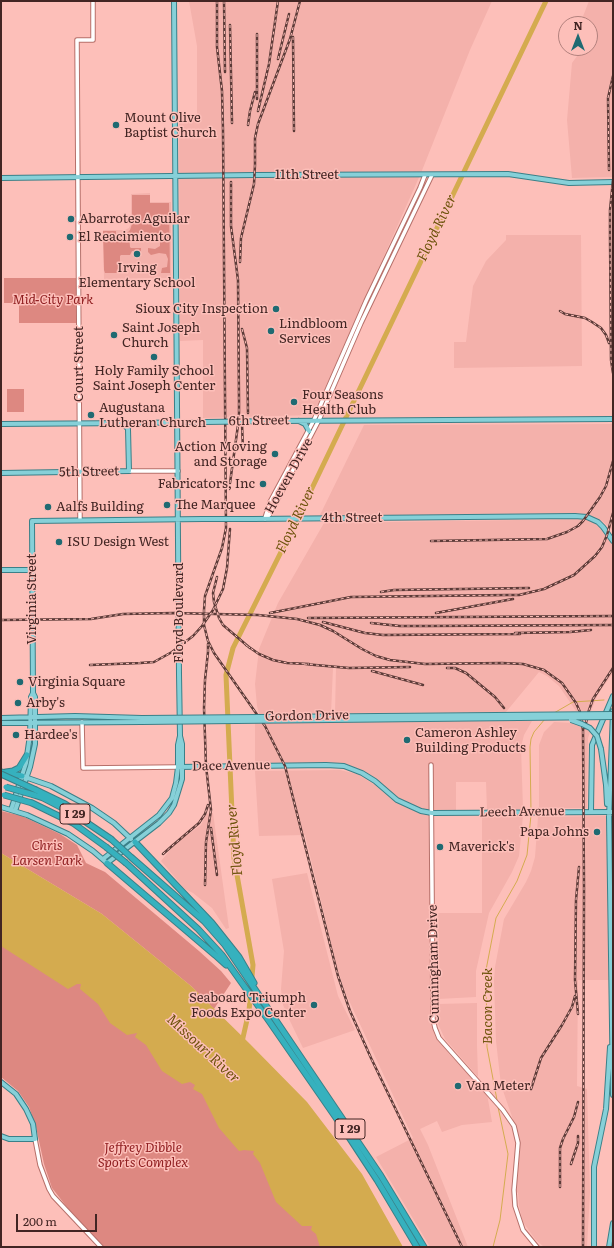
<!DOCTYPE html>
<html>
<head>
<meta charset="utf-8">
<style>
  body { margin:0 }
  #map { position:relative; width:614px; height:1248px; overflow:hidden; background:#fdbfb9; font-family:Literata,serif }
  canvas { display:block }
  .frame { position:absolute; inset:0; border:2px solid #422523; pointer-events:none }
  .north { position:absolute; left:558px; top:16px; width:40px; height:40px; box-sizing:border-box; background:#fdbfb9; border:1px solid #b2817d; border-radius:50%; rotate:0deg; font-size:11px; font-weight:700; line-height:16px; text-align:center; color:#422523 }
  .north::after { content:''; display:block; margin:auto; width:14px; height:18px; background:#1f6a72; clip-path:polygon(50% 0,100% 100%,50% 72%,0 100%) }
  .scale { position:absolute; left:16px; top:1214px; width:81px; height:18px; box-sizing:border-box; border:2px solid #422523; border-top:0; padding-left:5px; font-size:12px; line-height:14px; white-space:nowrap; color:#422523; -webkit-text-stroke:3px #fdbfb9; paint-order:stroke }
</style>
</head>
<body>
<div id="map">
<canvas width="614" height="1248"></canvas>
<div class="frame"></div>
<div class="north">N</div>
<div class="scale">200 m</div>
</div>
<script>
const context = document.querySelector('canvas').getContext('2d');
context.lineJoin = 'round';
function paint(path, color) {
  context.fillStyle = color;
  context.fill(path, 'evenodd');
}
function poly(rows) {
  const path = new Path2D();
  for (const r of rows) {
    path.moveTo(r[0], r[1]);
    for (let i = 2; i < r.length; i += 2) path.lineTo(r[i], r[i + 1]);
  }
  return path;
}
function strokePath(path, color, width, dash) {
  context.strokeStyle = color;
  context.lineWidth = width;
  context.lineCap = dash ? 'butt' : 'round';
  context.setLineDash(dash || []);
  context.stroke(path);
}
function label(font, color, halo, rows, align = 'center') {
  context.font = font + ' Literata,serif';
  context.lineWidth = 3;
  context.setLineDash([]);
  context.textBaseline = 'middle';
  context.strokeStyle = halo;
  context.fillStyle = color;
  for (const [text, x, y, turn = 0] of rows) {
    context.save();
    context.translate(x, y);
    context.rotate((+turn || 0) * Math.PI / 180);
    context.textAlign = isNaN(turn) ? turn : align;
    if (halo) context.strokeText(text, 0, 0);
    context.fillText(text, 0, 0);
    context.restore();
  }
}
paint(poly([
  [189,1,492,1,470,50,421,173,313,415,203,418,203,340,180,341,179,116,197,115,197,46],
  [589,1,613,1,613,177,572,178,567,120,572,63,583,48,590,48,590,24,580,24],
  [150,193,150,202,171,202,171,278,104,279,103,230,125,230,129,228,131,224,131,194],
  [506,235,581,235,582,366,454,368,454,342,466,342,473,286,486,261,506,240],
  [613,424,613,531,602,521,590,515,577,513,576,515,428,517,320,515,364,425],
  [583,519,594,522,602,529,613,544,613,673,598,694,591,711,576,711,559,686,547,676,539,672,506,712,335,713,336,668,333,668,331,713,259,714,257,706,255,684,259,649,278,603,324,523],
  [335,721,532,721,524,735,521,747,523,809,487,810,486,782,456,782,456,812,428,811,414,806,399,799,367,773,353,767,335,764,255,763,255,723],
  [554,722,574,723,586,729,590,732,588,738,587,808,539,808,539,745,544,732],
  [340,770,357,774,375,785,390,798,414,811,431,814,430,1021,435,1036,450,1055,487,1094,492,1122,462,1125,442,1132,437,1121,420,1129,428,1145,468,1247,430,1247,376,1157,413,1138,345,992,336,963,305,835,259,836,255,771],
  [213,813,229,928,226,929,212,908,193,893,185,889,161,861,175,844,201,825,206,814],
  [482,816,523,816,519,856,512,872,489,913,476,971,476,997,438,999,437,913,482,913],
  [607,816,609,980,578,980,577,1086,587,1089,590,1192,587,1247,544,1247,535,1239,523,1222,519,1206,518,1193,515,1190,519,1145,518,1134,501,1085,496,1041,494,981,495,967,504,919,526,882,531,871,535,857,538,817],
  [307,873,338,996,355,1030,303,1048,290,1021,283,1005,281,989,284,951,272,879],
  [477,1003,477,1045,478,1077,445,1039,438,1024,438,1004]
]), '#f4b1ab');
paint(poly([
  [132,195,150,195,150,203,169,203,170,273,161,273,162,268,167,267,168,259,166,254,159,253,151,255,148,252,148,248,155,249,160,246,160,236,158,235,148,235,147,232,142,232,141,235,131,235,129,236,130,247,131,248,141,248,141,251,132,251,130,255,121,255,120,256,120,266,117,270,117,273,105,273,104,270,103,231,116,231,116,235,121,235,127,233,130,230,132,224],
  [4,278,76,278,76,323,19,323,19,303,4,303],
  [7,389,24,389,24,412,7,412],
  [1,811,22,816,60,834,77,845,86,863,105,872,199,951,221,971,231,983,214,1009,191,986,102,914,1,853],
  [1,928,75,977,184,1063,338,1247,104,1247,70,1211,52,1188,44,1164,36,1127,29,1107,18,1091,1,1077]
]), '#dd8881');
paint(poly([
  [1,853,102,914,191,986,250,1044,307,1102,362,1174,403,1247,320,1247,316,1234,311,1230,312,1226,302,1226,276,1202,260,1163,253,1154,254,1151,244,1150,239,1151,219,1128,202,1094,193,1089,195,1085,190,1082,182,1084,162,1071,146,1045,135,1037,137,1033,127,1035,110,1023,98,1004,80,989,81,984,77,984,68,989,1,946]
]), '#d4ab4f');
strokePath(poly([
  [554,713,573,702,604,700],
  [531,811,530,747,531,739,534,732,545,719],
  [497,1100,487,1047,486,970,496,918,517,881,527,855,531,815],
  [493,1247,500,1220,508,1154,498,1107]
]), '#d4ab4f', 1);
strokePath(poly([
  [242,1042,249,1011,253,965,234,858,226,675,233,648,290,534,546,1]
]), '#d4ab4f', 5);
const minor = poly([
  [129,471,178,471],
  [265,518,270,502,314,420,366,301,420,188,425,175],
  [265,519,270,514,319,420,361,323,432,175],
  [80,520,77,40,93,40,93,1],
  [82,722,83,768,178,767],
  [431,765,433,1019,435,1028,439,1038,503,1110,514,1126,518,1143,514,1190,515,1206,523,1230,537,1247],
  [35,1139,40,1165,49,1189,53,1196,101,1247]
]);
const major = poly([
  [174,1,178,541],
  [1,178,255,175,508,174,569,183,613,182],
  [279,421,613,419],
  [299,421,305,424,309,431],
  [1,424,133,423],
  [1,473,129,471,128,429,122,422],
  [253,519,575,516,587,517,598,522,603,527,613,541],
  [1,570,32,570],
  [613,711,609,817,613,1095],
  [1,718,75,716,142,718],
  [1,723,142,722],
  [601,749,606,785,607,804],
  [178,767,326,765,344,766,362,773,375,781,397,800,421,811,432,813,613,812],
  [22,776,51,786,92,808,114,823,131,839],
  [1,807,27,815,68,834,93,851,107,863,159,823,169,813,174,805,182,779,182,744,180,736],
  [11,810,26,763,30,735,31,697,33,693,32,521,203,519],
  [15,811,30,767,35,744,35,697,33,693],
  [591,811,592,745,613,696],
  [103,859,159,815,172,798,176,783,178,767,178,745,180,736,179,674],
  [1,1082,16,1094,26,1109,33,1124,35,1139,9,1139,1,1136],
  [594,1247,594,1167,606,1109,610,1047],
  [609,1247,613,1223]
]);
const highway = poly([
  [1,772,22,776],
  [6,772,13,771,19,768,27,755],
  [36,790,65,804,79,813],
  [34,795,43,798,74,814,111,839],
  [32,803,73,823,106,847],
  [135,842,212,923,239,957,254,983],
  [132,858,204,921,225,945,381,1176,424,1247],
  [107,863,215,955,226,965],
  [126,863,198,929,222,955,269,1021,341,1125,377,1180,417,1247]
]);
strokePath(minor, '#b6706a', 5.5);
strokePath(major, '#3a8088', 6);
strokePath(highway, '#3a8088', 7);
strokePath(minor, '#fff', 3.5);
strokePath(major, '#86d0d8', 4);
strokePath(highway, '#36b1be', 5);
const rail = poly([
  [217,1,217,47,222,91,223,130,226,528,222,548,205,596,204,610,204,625,208,641,214,653,265,726,285,766,338,976,350,1011,371,1058,462,1247],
  [224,1,225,72],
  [230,25,232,123],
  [257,34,257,99],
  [293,37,294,131],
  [278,59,289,14],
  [258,111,269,64,278,1],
  [248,125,250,111,255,92],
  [609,170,608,98,613,76],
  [613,180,610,210,610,236,611,360,613,373],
  [240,262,241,238,254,184,255,165,255,138,258,124,290,39,300,1],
  [560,311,565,314,585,318,592,322,601,328,606,335,609,343],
  [242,329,247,348,248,413],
  [242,424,243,450],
  [230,483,239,418,239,400,238,280,231,226,231,182],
  [431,541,547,539,567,532,578,526,583,521,600,497,606,486,613,461],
  [217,577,213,593,214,602,219,618,223,625,250,648],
  [381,592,394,590,529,588],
  [270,613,351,597,508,595,519,595,544,589,574,575,595,556,602,547,607,535,613,513],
  [436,613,513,599],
  [308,618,613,616],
  [1,620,91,619,123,614,174,613,258,615,297,619,320,625,333,631,362,649,376,656,390,660,425,664,502,663,523,664,544,670,562,683,576,703,580,712,583,730,584,889,583,1247],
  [323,622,365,633,383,635,520,634],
  [371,623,400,626,427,626,613,625],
  [515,633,570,632,591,630],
  [246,645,259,654,273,660,287,663,309,664],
  [304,664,349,668,410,667],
  [90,665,140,663,154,662,172,652,193,636,202,626,213,610,223,589,227,568,230,529],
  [447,668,455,668,466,673,495,697,504,708],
  [372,671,423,685],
  [585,728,588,713,593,699,613,668],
  [211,828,217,875],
  [163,854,172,846,199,823,205,814,208,805],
  [205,885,206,842,211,810,206,766,204,708,205,680,208,652,208,644],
  [578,1014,575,980,576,900,579,867],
  [531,1089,541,1058,562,1025,572,1007,575,996],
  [571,1164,578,1143,578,1136],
  [560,1187,560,1148,563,1139,574,1117,578,1102]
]);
strokePath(rail, '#5c3b38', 2.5);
strokePath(rail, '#fdbfb9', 1, [3]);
const majorBridge = poly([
  [133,423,279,421],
  [203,519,253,519],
  [178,541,179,674],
  [142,718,613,714],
  [571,720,582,724,590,728,597,736,601,749],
  [142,722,613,717]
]);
const highwayBridge = poly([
  [1,774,36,790],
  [6,787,34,795],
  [4,795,32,803],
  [111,839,132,858],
  [106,847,126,863]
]);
strokePath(majorBridge, '#3a8088', 6, []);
strokePath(highwayBridge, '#3a8088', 7, []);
strokePath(majorBridge, '#86d0d8', 4);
strokePath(highwayBridge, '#36b1be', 5);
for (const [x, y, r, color] of [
  [116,125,4,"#1f6a72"],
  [71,219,4,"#1f6a72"],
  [70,237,4,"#1f6a72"],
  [137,254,4,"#1f6a72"],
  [276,309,4,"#1f6a72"],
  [271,331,4,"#1f6a72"],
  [114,335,4,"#1f6a72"],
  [154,357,4,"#1f6a72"],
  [294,402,4,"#1f6a72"],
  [91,415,4,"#1f6a72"],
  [275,454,4,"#1f6a72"],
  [263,484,4,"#1f6a72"],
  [167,505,4,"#1f6a72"],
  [48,507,4,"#1f6a72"],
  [59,542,4,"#1f6a72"],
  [20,682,4,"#1f6a72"],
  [18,703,4,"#1f6a72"],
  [16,735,4,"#1f6a72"],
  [407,740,4,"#1f6a72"],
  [597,832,4,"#1f6a72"],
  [440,847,4,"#1f6a72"],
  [314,1005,4,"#1f6a72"],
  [458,1086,4,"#1f6a72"]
]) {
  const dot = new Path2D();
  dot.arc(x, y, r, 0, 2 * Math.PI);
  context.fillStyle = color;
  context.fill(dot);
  strokePath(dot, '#fdbfb9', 1.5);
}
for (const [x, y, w] of [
  [75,814,30],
  [350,1129,30]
]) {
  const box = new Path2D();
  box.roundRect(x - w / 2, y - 10, w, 20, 3);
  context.fillStyle = '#fdbfb9';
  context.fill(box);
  strokePath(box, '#422523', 1);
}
label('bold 12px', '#422523', null, [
  ["I 29",75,814],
  ["I 29",350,1129]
]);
label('13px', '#422523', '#fdbfb9', [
  ["Mount Olive",124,118],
  ["Baptist Church",124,133],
  ["Abarrotes Aguilar",79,219],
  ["El Reacimiento",78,237],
  ["Irving",137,268,"center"],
  ["Elementary School",137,283,"center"],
  ["Sioux City Inspection",268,309,"right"],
  ["Lindbloom",279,324],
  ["Services",279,339],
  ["Saint Joseph",122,328],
  ["Church",122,343],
  ["Holy Family School",154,371,"center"],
  ["Saint Joseph Center",154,386,"center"],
  ["Four Seasons",302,395],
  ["Health Club",302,410],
  ["Augustana",99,408],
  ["Lutheran Church",99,423],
  ["Action Moving",267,447,"right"],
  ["and Storage",267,462,"right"],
  ["Fabricators, Inc",255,484,"right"],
  ["The Marquee",175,505],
  ["Aalfs Building",56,507],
  ["ISU Design West",67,542],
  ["Virginia Square",28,682],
  ["Arby's",26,703],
  ["Cameron Ashley",415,733],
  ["Building Products",415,748],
  ["Hardee's",24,735],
  ["Papa Johns",589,832,"right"],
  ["Maverick's",448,847],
  ["Seaboard Triumph",306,998,"right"],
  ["Foods Expo Center",306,1013,"right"],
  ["Van Meter",466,1086]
], 'left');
label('13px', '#422523', '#fdbfb9', [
  ["11th Street",307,175],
  ["Court Street",79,364,-90],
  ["6th Street",259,421,-1],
  ["5th Street",89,472,-1],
  ["Hoeven Drive",289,476,-61],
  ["4th Street",352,518],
  ["Virginia Street",32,599,-90],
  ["Floyd Boulevard",179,613,-90],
  ["Gordon Drive",307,716,-1],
  ["Dace Avenue",231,766,-1],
  ["Leech Avenue",522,812,-1],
  ["Cunningham Drive",434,964,-91]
]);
label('italic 13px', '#901f21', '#fdbfb9', [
  ["Mid-City Park",53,300],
  ["Chris",47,846],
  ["Larsen Park",47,861],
  ["Jeffrey Dibble",143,1148],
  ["Sports Complex",143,1163]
]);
label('italic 14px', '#6e530b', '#fdbfb9', [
  ["Floyd River",437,228,-64],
  ["Floyd River",296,520,-64],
  ["Floyd River",235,840,-95],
  ["Bacon Creek",488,1006,-90],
  ["Missouri River",203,1049,43]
]);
</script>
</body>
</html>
